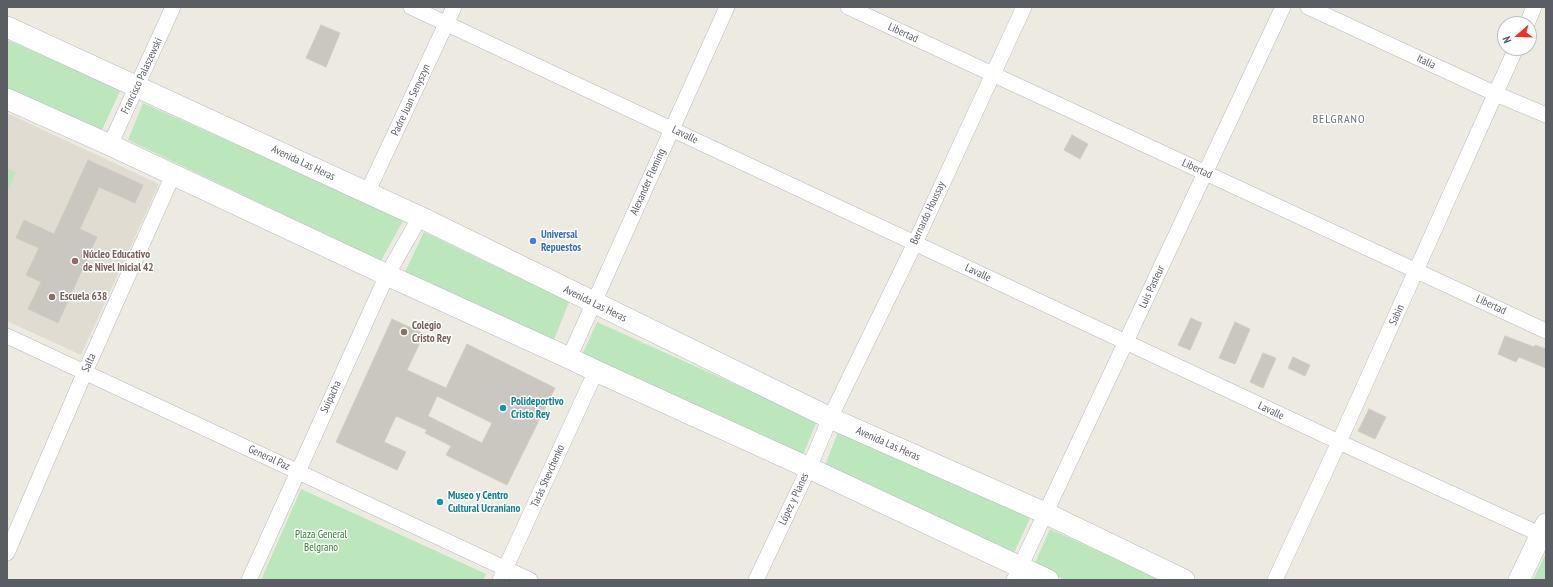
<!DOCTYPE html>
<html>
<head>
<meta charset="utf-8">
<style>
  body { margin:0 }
  #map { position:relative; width:1553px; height:587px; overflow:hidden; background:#edebe1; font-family:"PT Sans Narrow",sans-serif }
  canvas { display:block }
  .frame { position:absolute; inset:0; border:8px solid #5a5e63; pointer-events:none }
  .north { position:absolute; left:1497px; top:16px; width:40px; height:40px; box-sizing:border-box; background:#fff; border:1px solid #bdbfc1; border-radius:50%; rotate:250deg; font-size:11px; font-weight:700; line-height:16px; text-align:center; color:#5a5e63 }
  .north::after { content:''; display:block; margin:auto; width:14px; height:18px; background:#f13224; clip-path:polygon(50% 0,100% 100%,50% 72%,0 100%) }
</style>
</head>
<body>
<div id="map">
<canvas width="1553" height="587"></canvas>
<div class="frame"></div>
<div class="north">N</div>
</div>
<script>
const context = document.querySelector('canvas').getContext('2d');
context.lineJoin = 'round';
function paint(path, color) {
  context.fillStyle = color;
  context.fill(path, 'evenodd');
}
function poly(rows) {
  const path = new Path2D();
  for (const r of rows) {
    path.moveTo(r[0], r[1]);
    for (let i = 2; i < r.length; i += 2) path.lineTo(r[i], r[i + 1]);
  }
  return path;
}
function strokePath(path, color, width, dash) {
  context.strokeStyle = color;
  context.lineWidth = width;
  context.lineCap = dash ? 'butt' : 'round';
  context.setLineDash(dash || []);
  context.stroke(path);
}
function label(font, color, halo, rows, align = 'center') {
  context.font = font + ' "PT Sans Narrow",sans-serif';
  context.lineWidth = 3;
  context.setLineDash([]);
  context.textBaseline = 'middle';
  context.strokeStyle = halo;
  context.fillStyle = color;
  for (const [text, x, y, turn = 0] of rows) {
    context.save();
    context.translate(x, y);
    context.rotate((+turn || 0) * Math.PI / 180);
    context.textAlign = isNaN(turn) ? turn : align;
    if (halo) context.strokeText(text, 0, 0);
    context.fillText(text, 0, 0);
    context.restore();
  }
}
paint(poly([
  [7,113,159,184,81,355,7,321]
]), '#e0dcd2');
paint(poly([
  [7,40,121,89,102,130,7,88],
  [143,103,404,219,381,261,128,140],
  [7,168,16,172,7,193],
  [424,232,569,302,554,340,405,272],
  [597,322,817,421,803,455,582,355],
  [838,432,1031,516,1013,555,824,468],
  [301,489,486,574,483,580,261,580],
  [1050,529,1162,580,1065,580,1034,565],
  [1546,553,1546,580,1533,580]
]), '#bce7bc');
const building = poly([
  [321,25,340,33,326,67,306,58,321,25],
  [1072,135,1088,144,1080,159,1064,150,1072,135],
  [88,160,143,185,135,203,99,187,80,229,97,237,58,323,28,309,41,282,26,275,39,248,16,238,24,220,54,234,88,160],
  [1191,318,1202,323,1190,350,1178,345,1191,318],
  [392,319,424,334,407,370,446,388,467,344,555,388,507,485,446,455,451,446,425,433,427,430,396,416,384,442,406,452,397,470,336,442,392,319],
  [437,396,492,423,482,443,428,416,437,396],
  [1235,322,1250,329,1235,364,1219,358,1235,322],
  [1505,336,1534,347,1535,345,1546,349,1546,368,1519,357,1516,362,1498,354,1505,336],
  [1263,353,1276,358,1263,388,1250,382,1263,353],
  [1293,357,1310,365,1305,376,1288,368,1293,357],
  [1369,409,1386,417,1375,439,1358,431,1369,409]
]);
paint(building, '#cac7c0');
strokePath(building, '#d2ccbf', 1);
const minor = poly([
  [411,7,1339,442,1546,537],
  [848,7,1546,331],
  [1308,7,1496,94,1546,115],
  [1527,24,1534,7],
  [110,145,173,7],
  [367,193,454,7],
  [7,336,530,580],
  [569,358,727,7],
  [7,553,85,372,173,175],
  [249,580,387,275,420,217],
  [500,580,596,371],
  [756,580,809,468,830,418,915,243,1024,7],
  [1014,580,1283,7],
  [1275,580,1339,442,1516,48]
]);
const secondary = poly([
  [7,27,420,217,830,418,1045,513,1184,580],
  [7,99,110,145,387,275,569,358,596,371,809,468,1048,580],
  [1519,580,1546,524]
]);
strokePath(minor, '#b7b9be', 16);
strokePath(secondary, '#b7bbc1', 22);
strokePath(minor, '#fff', 15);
strokePath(secondary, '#fff', 21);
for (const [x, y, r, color] of [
  [533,241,4,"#3f7fe0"],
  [75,261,4,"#8d6e63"],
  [52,297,4,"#8d6e63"],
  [404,332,4,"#8d6e63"],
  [503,408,4,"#0f9aa8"],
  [440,502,4,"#0f9aa8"]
]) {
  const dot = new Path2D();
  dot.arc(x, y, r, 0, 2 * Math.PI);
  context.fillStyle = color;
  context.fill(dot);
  strokePath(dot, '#fff', 1.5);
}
label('11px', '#5a5e63', '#fff', [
  ["Libertad",903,33,25],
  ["Italia",1426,62,25],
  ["Francisco Palaszewski",142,76,-65],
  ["Padre Juan Senyszyn",411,100,-65],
  ["Lavalle",685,135,25],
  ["Avenida Las Heras",303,163,25],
  ["Libertad",1197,169,25],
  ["Alexander Fleming",648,182,-66],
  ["Bernardo Houssay",928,213,-65],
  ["Lavalle",978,273,25],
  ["Luis Pasteur",1152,287,-65],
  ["Avenida Las Heras",595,304,26],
  ["Libertad",1491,305,25],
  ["Sabin",1397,315,-66],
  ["Salta",89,363,-66],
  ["Suipacha",331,397,-65],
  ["Lavalle",1271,411,25],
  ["Avenida Las Heras",888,444,24],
  ["General Paz",269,458,25],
  ["Tarás Shevchenko",548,476,-66],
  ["López y Planes",794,499,-65]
]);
label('bold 11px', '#366cbe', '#fff', [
  ["Universal",541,235],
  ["Repuestos",541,248]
], 'left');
label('bold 11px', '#785e54', '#fff', [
  ["Núcleo Educativo",83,255],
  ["de Nivel Inicial 42",83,268],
  ["Escuela 638",60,297],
  ["Colegio",412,326],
  ["Cristo Rey",412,339]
], 'left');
label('bold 11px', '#0d838f', '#fff', [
  ["Polideportivo",511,402],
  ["Cristo Rey",511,415],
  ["Museo y Centro",448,496],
  ["Cultural Ucraniano",448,509]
], 'left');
label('11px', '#308433', '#fff', [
  ["Plaza General",321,535],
  ["Belgrano",321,548]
]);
context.letterSpacing = '1px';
label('12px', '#6b7075', '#fff', [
  ["BELGRANO",1339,120]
]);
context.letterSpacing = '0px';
</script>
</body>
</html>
